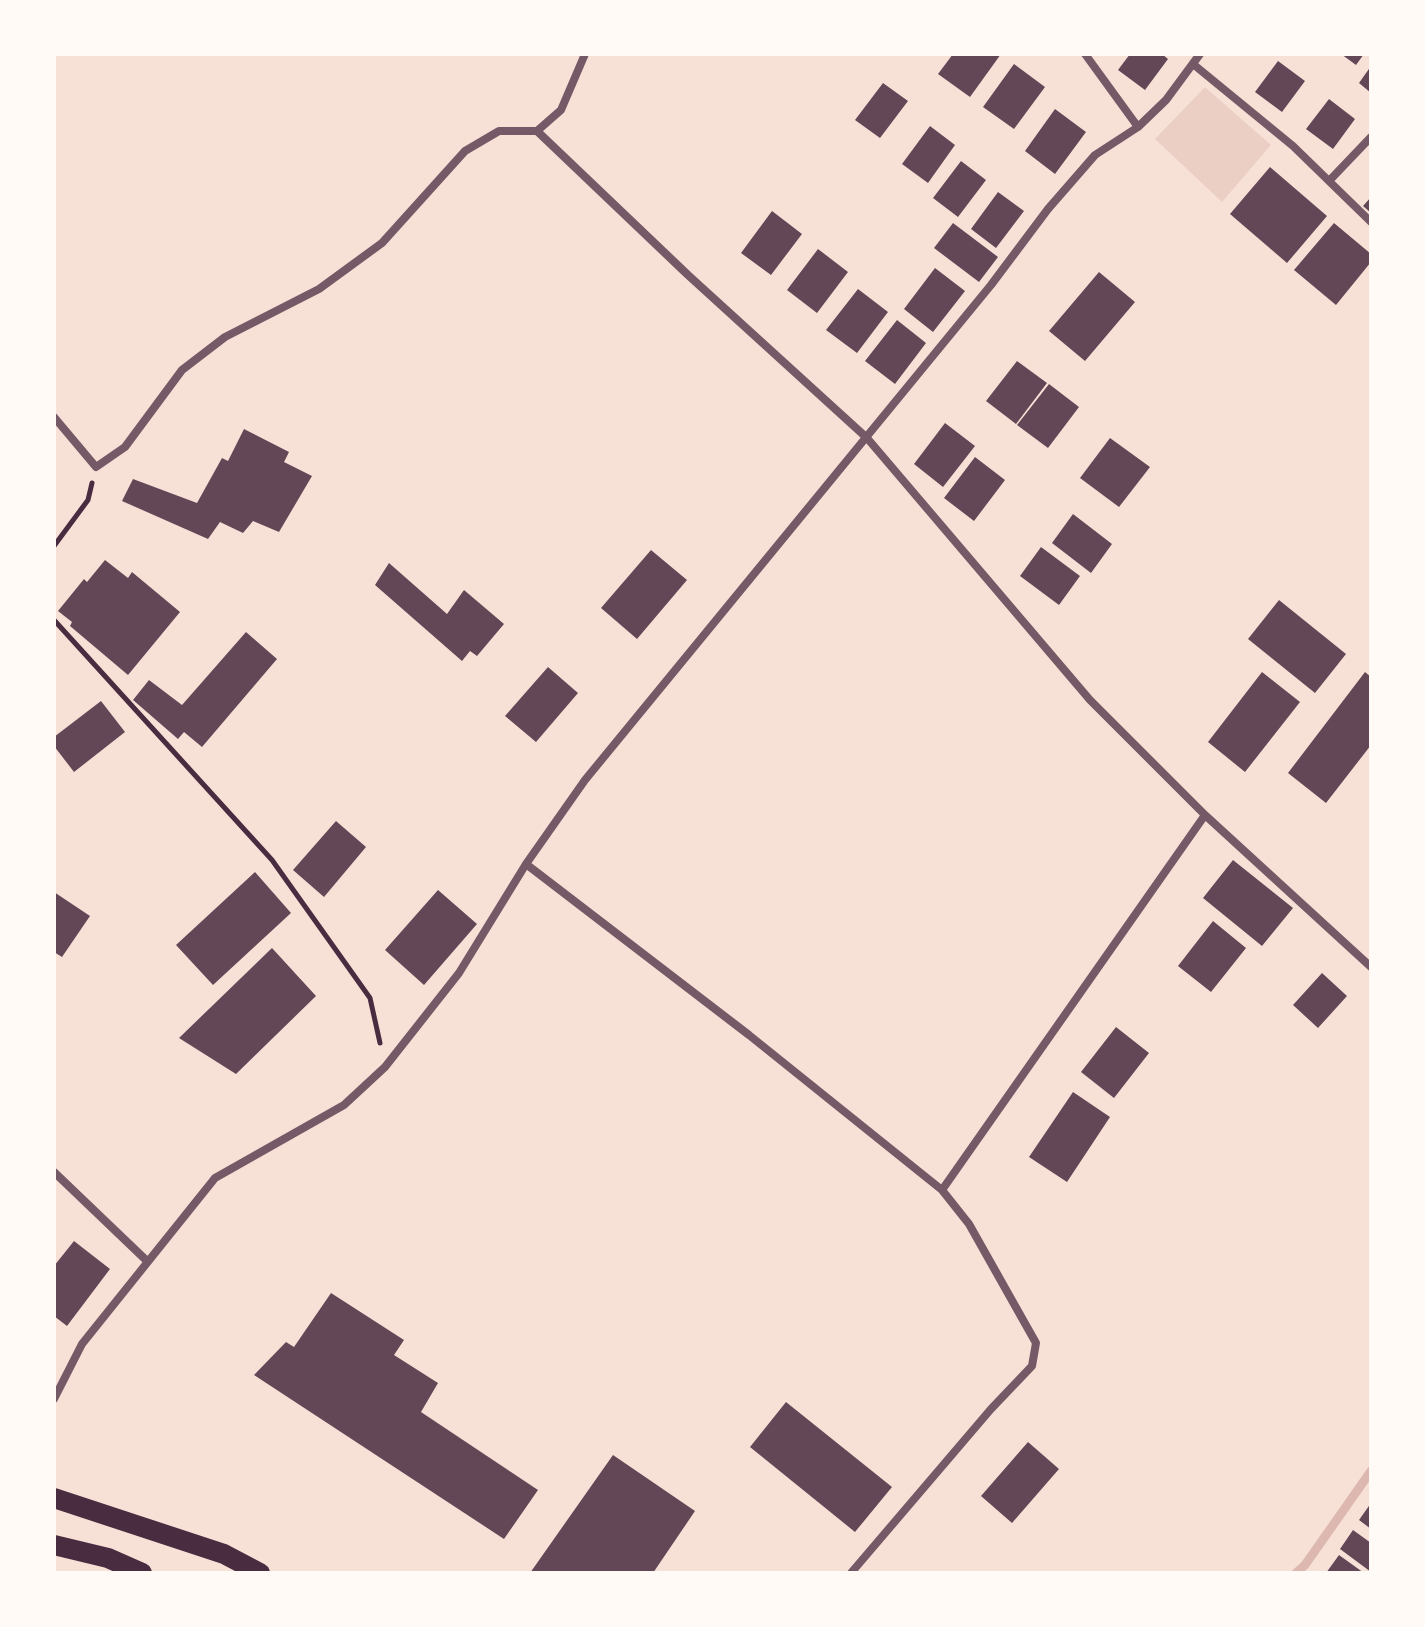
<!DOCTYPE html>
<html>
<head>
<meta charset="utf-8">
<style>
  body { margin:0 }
  #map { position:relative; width:1425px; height:1627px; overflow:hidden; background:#f7e1d7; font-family:"Archivo Narrow",sans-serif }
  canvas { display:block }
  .frame { position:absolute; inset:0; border:56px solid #fffaf5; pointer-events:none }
</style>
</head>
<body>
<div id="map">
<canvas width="1425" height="1627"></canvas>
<div class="frame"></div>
</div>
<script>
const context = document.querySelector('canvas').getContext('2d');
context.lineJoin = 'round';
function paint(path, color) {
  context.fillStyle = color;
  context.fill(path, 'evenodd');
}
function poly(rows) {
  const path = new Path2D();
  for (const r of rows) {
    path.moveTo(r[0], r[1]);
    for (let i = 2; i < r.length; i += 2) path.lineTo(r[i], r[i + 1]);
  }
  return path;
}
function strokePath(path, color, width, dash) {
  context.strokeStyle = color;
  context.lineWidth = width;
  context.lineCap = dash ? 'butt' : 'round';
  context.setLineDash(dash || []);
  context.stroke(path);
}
paint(poly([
  [1205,87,1271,145,1222,202,1155,139]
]), '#ebcfc5');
strokePath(poly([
  [1296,1573,1305,1565,1371,1471]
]), '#dcb8b0', 9);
paint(poly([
  [953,54,1001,54,970,97,938,74],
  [1130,54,1162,54,1168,59,1145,90,1118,70],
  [1341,54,1364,54,1356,65],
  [1278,61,1305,81,1282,112,1255,92],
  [1014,64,1045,87,1014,129,983,107],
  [1371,66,1371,93,1359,83],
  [883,83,908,101,880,138,855,120],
  [1329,99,1355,119,1333,149,1306,129],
  [1055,109,1086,132,1055,174,1025,151],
  [930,126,955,145,928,183,902,164],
  [961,161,986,180,958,217,933,198],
  [1270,167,1327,216,1287,263,1230,214],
  [998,192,1024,211,996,248,971,229],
  [1371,197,1371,213,1363,206],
  [772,211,802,234,771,275,741,253],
  [953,223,998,257,979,282,934,248],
  [1334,223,1371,254,1371,262,1336,305,1294,270],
  [818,249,848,272,817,313,787,290],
  [935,268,965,291,933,332,904,309],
  [1099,272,1135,302,1085,361,1049,331],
  [858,289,888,312,857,353,826,330],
  [897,320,926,343,895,384,865,361],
  [1017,361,1047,383,1016,424,986,401],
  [1049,384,1079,407,1048,448,1017,425],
  [945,423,975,446,943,487,914,464],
  [244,429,289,452,284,462,312,476,279,532,253,521,243,533,220,522,208,539,122,501,133,479,197,503,222,458,228,461],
  [1110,438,1150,467,1119,507,1080,478],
  [975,457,1005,480,974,521,944,498],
  [1073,514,1112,544,1091,573,1052,543],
  [1041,547,1080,576,1059,605,1020,576],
  [651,550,687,580,637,639,601,608],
  [105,560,128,578,132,572,180,612,128,675,70,626,72,622,58,611,84,579,87,582],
  [389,563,447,614,464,590,504,624,477,656,470,651,462,661,375,585],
  [1279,600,1346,654,1315,693,1248,639],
  [246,632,277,659,202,747,184,732,178,739,133,700,149,680,182,705],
  [548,667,578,693,536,742,505,716],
  [1262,672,1300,702,1245,772,1208,742],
  [1365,672,1371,677,1371,745,1326,803,1288,773],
  [101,701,125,732,74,772,54,746,54,737],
  [336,821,366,847,324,897,293,870],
  [1233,860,1293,908,1262,946,1203,898],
  [255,872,291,913,213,985,176,945],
  [438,890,477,924,424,985,385,950],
  [54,892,90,916,62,957,54,952],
  [1213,921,1246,948,1211,992,1178,966],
  [272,948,316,996,236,1074,179,1038],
  [1322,973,1347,996,1318,1028,1293,1005],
  [1116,1027,1149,1053,1114,1098,1081,1072],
  [1073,1092,1110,1117,1067,1182,1029,1157],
  [74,1241,110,1269,67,1326,54,1316,54,1266],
  [331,1293,404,1340,394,1355,438,1383,421,1412,538,1490,504,1539,254,1375,286,1342,294,1347],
  [786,1402,892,1487,855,1532,750,1447],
  [1028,1442,1059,1469,1012,1523,981,1496],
  [613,1455,695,1511,653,1573,530,1573],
  [1371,1503,1371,1529,1359,1520],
  [1353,1530,1371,1543,1371,1572,1340,1549],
  [1339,1555,1364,1573,1326,1573]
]), '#644757');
strokePath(poly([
  [54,546,88,500,92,483],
  [54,620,272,860,370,998,380,1043]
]), '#4a2c40', 5);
strokePath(poly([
  [1085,54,1138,127],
  [1193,64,1293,146,1371,222],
  [537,131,688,275,867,438,1090,700,1205,815,1371,967],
  [1329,181,1371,137],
  [54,417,96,467,125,447,182,370,225,337,319,289,382,243,465,151,499,131,537,131,561,110,585,54],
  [526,864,749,1035,942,1190,969,1224,1036,1343,1032,1366,991,1409,851,1573],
  [54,1172,147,1261],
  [942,1190,1205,815],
  [54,1399,82,1344,215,1178,344,1105,385,1067,459,973,526,864,585,780,991,285,1048,209,1095,155,1138,127,1166,100,1200,54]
]), '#755966', 8);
strokePath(poly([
  [54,1498,224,1554,260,1573],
  [54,1545,108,1558,142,1573]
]), '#4a2c40', 20);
</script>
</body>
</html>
